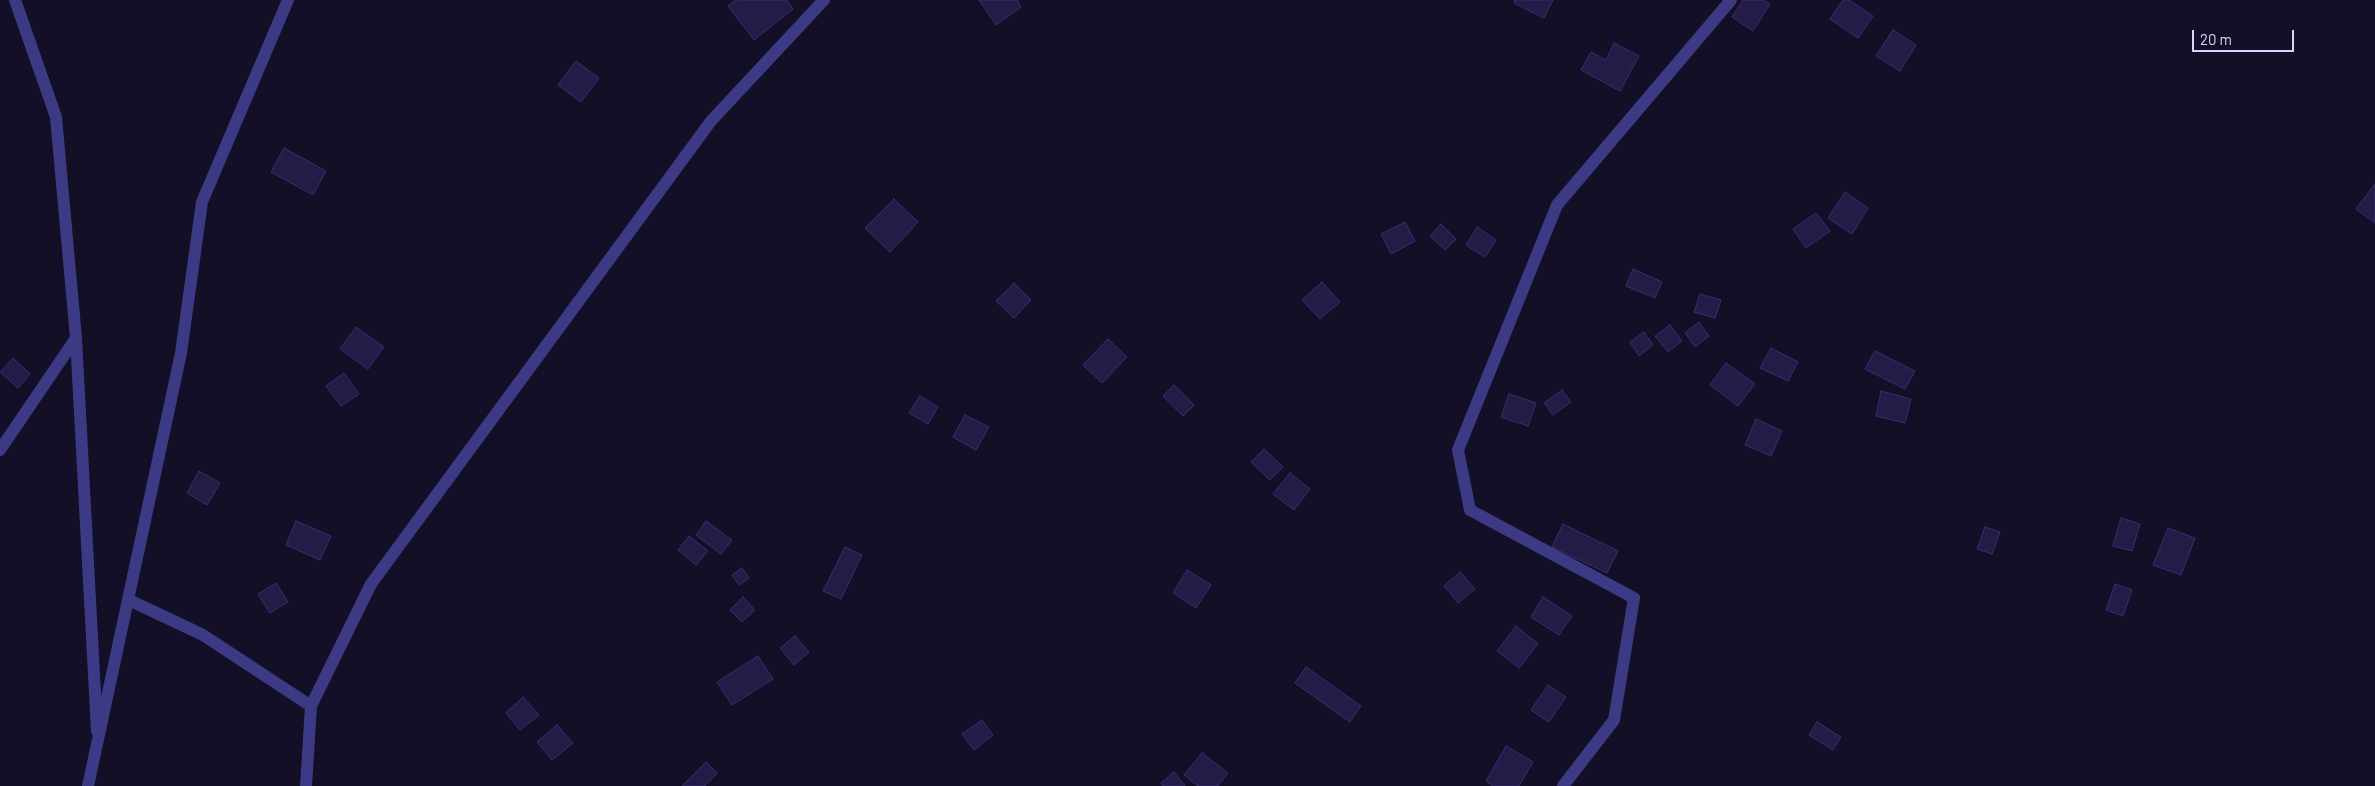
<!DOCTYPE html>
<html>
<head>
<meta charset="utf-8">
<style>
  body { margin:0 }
  #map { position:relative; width:2375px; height:786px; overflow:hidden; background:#130f26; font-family:Barlow,sans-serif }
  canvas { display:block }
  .scale { position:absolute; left:2192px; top:30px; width:102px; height:22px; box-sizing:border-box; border:2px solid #d9d4ff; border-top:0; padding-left:6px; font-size:15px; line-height:18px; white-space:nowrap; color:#d9d4ff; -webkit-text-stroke:4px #130f26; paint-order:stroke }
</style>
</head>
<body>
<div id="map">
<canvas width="2375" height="786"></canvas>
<div class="scale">20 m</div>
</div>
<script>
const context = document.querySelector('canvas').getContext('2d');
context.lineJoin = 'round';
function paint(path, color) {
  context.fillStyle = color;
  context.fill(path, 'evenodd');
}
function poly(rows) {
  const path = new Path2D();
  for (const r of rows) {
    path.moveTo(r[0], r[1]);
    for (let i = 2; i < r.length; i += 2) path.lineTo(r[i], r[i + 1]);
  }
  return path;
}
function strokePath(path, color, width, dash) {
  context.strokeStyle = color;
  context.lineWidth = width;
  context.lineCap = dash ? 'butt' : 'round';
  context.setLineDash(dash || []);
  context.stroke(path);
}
const building = poly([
  [736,0,787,0,793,9,754,40,728,6,736,0],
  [979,0,1017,0,1021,7,996,25,979,0],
  [1515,0,1553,0,1544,18,1514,3,1515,0],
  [1743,0,1763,0,1770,4,1753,31,1732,17,1743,0],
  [1843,0,1849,0,1873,16,1858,38,1830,19,1843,0],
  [1893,30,1916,45,1900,71,1876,56,1893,30],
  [1614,43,1639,56,1620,91,1581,70,1591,52,1606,60,1614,43],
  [576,61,599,78,581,102,558,85,576,61],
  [284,148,326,171,313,195,271,172,284,148],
  [2375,184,2375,223,2356,209,2375,184],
  [1845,192,1868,208,1852,234,1828,218,1845,192],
  [894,199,918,222,890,252,865,228,894,199],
  [1816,213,1830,231,1806,248,1793,229,1816,213],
  [1405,222,1415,241,1391,254,1381,234,1405,222],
  [1441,224,1456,239,1445,250,1430,236,1441,224],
  [1477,227,1496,240,1485,257,1466,245,1477,227],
  [1633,269,1662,282,1655,298,1626,286,1633,269],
  [1322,282,1340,302,1320,319,1302,300,1322,282],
  [1014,283,1031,300,1014,318,996,301,1014,283],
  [1700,294,1721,300,1715,318,1694,312,1700,294],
  [1699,322,1709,336,1695,347,1685,333,1699,322],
  [1670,325,1682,341,1668,352,1655,336,1670,325],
  [356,327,384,347,368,369,340,349,356,327],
  [1644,332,1653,345,1639,356,1630,342,1644,332],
  [1108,339,1127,357,1102,383,1083,365,1108,339],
  [1771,348,1798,362,1788,381,1760,368,1771,348],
  [1875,351,1915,371,1905,389,1865,369,1875,351],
  [13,358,30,374,18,388,0,372,13,358],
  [1726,363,1755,384,1738,406,1710,385,1726,363],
  [344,373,359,394,341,406,326,386,344,373],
  [1174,385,1194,405,1183,416,1163,396,1174,385],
  [1562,390,1571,402,1553,415,1544,403,1562,390],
  [1881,391,1911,399,1905,423,1876,416,1881,391],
  [1509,394,1536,403,1528,426,1501,417,1509,394],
  [920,396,938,407,928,424,909,413,920,396],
  [965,415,989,427,976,450,953,437,965,415],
  [1756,419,1782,431,1771,456,1745,445,1756,419],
  [1264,449,1283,467,1270,480,1251,462,1264,449],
  [199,471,220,483,207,505,187,493,199,471],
  [1290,473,1310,489,1294,510,1273,494,1290,473],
  [2121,518,2140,524,2132,551,2113,546,2121,518],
  [296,521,331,536,320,560,286,545,296,521],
  [706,521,732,540,721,554,696,535,706,521],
  [1563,524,1618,551,1607,573,1552,547,1563,524],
  [1985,527,2000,532,1992,554,1977,549,1985,527],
  [2168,528,2195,538,2181,575,2153,565,2168,528],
  [689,536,708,551,696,565,678,550,689,536],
  [845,547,862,555,841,599,823,591,845,547],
  [742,568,749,578,739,585,732,575,742,568],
  [1187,570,1211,585,1196,608,1173,593,1187,570],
  [1460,572,1475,589,1458,603,1444,586,1460,572],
  [276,583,288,602,270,613,258,594,276,583],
  [2115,584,2132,590,2123,616,2106,610,2115,584],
  [743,597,755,610,742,622,730,610,743,597],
  [1543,597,1572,616,1559,635,1531,617,1543,597],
  [1516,626,1538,644,1519,668,1497,651,1516,626],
  [795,636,809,652,794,665,780,648,795,636],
  [758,656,773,679,732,705,717,682,758,656],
  [1306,667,1361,706,1350,722,1295,683,1306,667],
  [1548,685,1566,697,1549,722,1531,710,1548,685],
  [523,697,539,715,520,730,506,713,523,697],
  [982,720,993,735,974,750,962,734,982,720],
  [1817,722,1841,737,1833,750,1809,735,1817,722],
  [557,725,573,743,552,760,537,742,557,725],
  [1506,746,1533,762,1519,786,1493,786,1486,781,1506,746],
  [1202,753,1228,773,1218,786,1198,786,1184,775,1202,753],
  [706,762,717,773,705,786,682,786,706,762],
  [1174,772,1185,786,1163,786,1161,783,1174,772]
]);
paint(building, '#241b47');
strokePath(building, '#3b2d73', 1);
strokePath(poly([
  [15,0,56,117,76,338,97,731],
  [0,450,76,338],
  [129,600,203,635,311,706,306,786],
  [311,706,371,584,711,121,824,0],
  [88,786,181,353,202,202,288,0],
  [1563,786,1614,720,1634,598,1470,510,1458,450,1557,205,1731,0]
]), '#3d3a85', 12);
</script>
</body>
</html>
